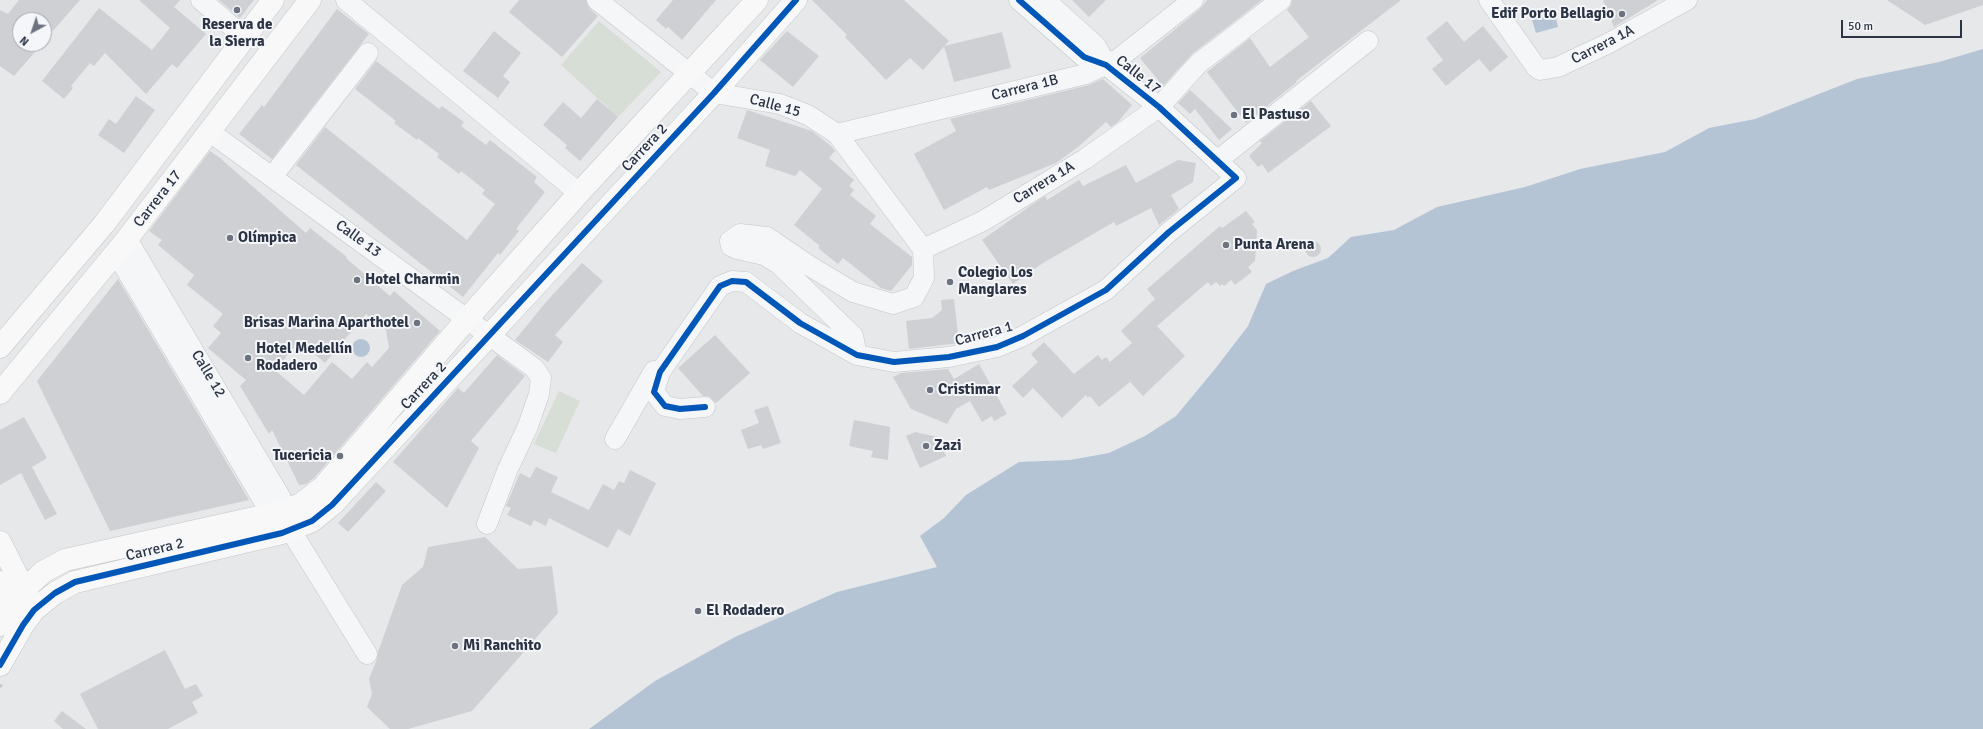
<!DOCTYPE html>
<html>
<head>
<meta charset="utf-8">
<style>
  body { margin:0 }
  #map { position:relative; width:1983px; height:729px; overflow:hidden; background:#e6e8ea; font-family:Signika,sans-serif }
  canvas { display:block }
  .north { position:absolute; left:12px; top:12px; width:40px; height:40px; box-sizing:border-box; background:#f4f6f9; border:1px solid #a4a8b1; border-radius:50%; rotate:220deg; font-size:11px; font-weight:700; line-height:16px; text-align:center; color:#2b3445 }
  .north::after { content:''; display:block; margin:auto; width:14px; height:18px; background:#6c737f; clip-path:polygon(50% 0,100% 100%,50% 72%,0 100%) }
  .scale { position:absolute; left:1841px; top:20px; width:121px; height:18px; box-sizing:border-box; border:2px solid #2b3445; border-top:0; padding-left:5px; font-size:12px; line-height:14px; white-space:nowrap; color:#2b3445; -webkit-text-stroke:3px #f4f6f9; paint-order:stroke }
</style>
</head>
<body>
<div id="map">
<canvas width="1983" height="729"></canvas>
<div class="north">N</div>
<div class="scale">50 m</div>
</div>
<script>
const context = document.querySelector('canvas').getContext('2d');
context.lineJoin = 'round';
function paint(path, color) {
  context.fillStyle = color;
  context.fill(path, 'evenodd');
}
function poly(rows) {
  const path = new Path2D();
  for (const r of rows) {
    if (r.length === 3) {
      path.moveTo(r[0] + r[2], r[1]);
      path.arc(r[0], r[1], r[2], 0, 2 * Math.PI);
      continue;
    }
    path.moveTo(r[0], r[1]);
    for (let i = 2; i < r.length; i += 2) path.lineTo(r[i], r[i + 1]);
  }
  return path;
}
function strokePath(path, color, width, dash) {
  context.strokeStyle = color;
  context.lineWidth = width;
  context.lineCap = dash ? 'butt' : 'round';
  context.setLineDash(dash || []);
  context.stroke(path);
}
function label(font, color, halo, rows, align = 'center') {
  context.font = font + ' Signika,sans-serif';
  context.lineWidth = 4;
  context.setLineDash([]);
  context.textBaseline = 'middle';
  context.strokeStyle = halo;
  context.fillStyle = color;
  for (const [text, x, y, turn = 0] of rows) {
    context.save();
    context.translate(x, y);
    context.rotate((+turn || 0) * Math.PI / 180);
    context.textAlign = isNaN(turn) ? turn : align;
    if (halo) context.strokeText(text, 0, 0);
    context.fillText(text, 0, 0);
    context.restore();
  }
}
paint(poly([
  [599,21,661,72,618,117,561,65],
  [559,391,580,401,556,453,534,444]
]), '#d6ded6');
paint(poly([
  [1555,13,1558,27,1536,33,1532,20],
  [1983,49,1983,729,589,729,655,681,735,637,837,592,937,567,920,536,944,518,966,495,1019,462,1070,460,1109,453,1145,436,1176,416,1215,369,1248,326,1266,284,1293,271,1328,258,1351,237,1394,230,1437,207,1525,187,1580,169,1665,152,1709,128,1755,119,1857,79,1939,62],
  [361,348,9]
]), '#b4c4d5');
paint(poly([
  [19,0,80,0,44,41,44,20,20,20,20,44,42,44,14,76,0,66,0,10,8,14],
  [139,0,180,0,174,7,206,34,177,68,172,64,146,94,105,53,94,66,90,63,71,86,73,88,64,99,42,81,99,8,152,50,170,28],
  [219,0,254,0,240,18],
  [519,0,586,0,590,9,598,16,562,57,509,12],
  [673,0,716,0,682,40,668,27,666,29,656,20],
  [812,0,904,0,949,41,923,70,910,58,886,80,845,37,847,35],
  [1072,0,1106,0,1089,17],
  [1207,0,1262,0,1192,54,1163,86,1140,58,1200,9],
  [1292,0,1401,0,1296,81,1297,82,1246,123,1207,72,1250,38,1270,67,1309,37,1287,10,1291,5],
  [1603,0,1658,0,1614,27],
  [1887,0,1983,0,1983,5,1925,25],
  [337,9,369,34,272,159,239,134,262,105,264,107],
  [1447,21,1464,42,1483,26,1508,57,1490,72,1479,59,1446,86,1432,69,1443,60,1426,38],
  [494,31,521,53,503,76,510,82,498,98,463,71],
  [787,31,819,56,793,87,760,60],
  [1002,32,1011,68,954,82,944,46],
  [376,61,439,109,442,106,464,122,461,126,486,145,490,140,537,177,534,182,545,192,516,229,519,231,500,255,498,253,463,297,296,165,325,127,467,240,495,204,482,194,485,190,461,171,459,174,437,157,439,154,418,138,417,140,394,123,396,121,355,89],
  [1103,79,1132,105,1118,122,1111,127,1106,122,1078,147,1056,163,989,190,987,187,944,210,914,154,956,131,950,119,1089,85],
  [1190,90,1202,101,1232,129,1219,140,1195,109,1190,114,1178,103],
  [136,96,155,110,124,153,98,135,109,119,116,124],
  [597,99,618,117,580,161,565,148,567,145,543,125,563,102,581,118],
  [1311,101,1331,126,1268,173,1262,164,1258,167,1249,156,1262,143,1260,141],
  [747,110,812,131,831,146,835,151,829,158,854,180,849,186,854,190,850,195,876,216,870,224,912,257,912,265,891,291,881,288,843,258,838,264,818,248,820,246,794,225,822,189,800,170,795,176,765,166,770,150,737,138],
  [210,151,220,158,306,233,310,228,347,257,346,258,390,296,394,291,440,331,314,478,306,484,299,485,272,430,269,434,240,386,246,380,208,348,221,333,213,326,223,314,187,285,194,275,158,245,162,240,149,231],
  [366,314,386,330,389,348,372,367,367,362,352,379,332,362,304,395,277,372,283,365,281,363,299,341,325,363],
  [1178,160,1196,163,1193,182,1171,195,1179,209,1159,225,1151,208,1116,226,1114,222,1043,263,1013,284,982,240,1030,206,1045,196,1047,200,1079,180,1083,186,1126,165,1136,183],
  [1246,211,1255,222,1252,224,1257,230,1255,261,1248,267,1252,272,1235,285,1231,280,1224,286,1222,284,1220,286,1216,282,1211,286,1208,282,1157,326,1185,356,1143,396,1130,382,1099,407,1090,396,1088,398,1086,395,1062,418,1033,388,1023,398,1012,386,1038,362,1031,354,1044,342,1074,374,1098,355,1102,360,1106,357,1110,362,1132,343,1121,331,1155,299,1147,289,1220,226,1222,228],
  [1313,249,8],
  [582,263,603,281,555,335,563,342,548,362,515,340,546,302],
  [118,279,249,500,110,531,37,381],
  [954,299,959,343,909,349,906,321,932,318,942,310,941,300],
  [715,335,750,373,716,403,710,397,703,396,678,368],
  [497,355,525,376,471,441,479,448,447,508,393,462,458,388,464,393],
  [979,364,1007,414,994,421,992,416,982,422,970,401,956,409,947,424,911,409,893,377,901,373,948,369,954,379],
  [768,406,781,443,763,449,761,445,748,449,741,430,759,423,754,410],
  [24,417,47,458,32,467,57,514,45,520,21,473,0,485,0,430],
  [854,420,890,427,888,460,871,457,873,451,849,446],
  [915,432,937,437,946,456,920,468,906,436],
  [536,467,558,477,551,492,589,510,603,484,614,490,619,481,624,483,630,470,656,483,630,536,618,529,608,548,549,518,546,526,534,520,531,526,507,515,511,508,506,506,520,473,530,478],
  [376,482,386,491,348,532,338,523],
  [485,537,518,569,552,566,558,613,472,711,408,729,390,729,367,707,372,694,369,679,377,659,378,652,402,585,423,567,428,547],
  [165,650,185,689,196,684,203,696,192,702,198,713,168,729,98,729,80,694],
  [62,711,86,729,63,729,54,721]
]), '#ced0d3');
const street = poly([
  [201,0,244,37],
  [346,0,579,193],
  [597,0,714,93,780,104,808,115,837,134,923,249],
  [1045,0,1096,46,1106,65],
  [1489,0,1536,67,1540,70,1558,67,1609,43,1687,0],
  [210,132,534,368,541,378,539,394,528,426,507,471,487,524],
  [837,134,1086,74,1118,59,1193,0],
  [1217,161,1368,41],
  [272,177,368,53],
  [127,239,281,498,281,512,291,531,367,654],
  [923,249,983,221,1085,159,1159,107,1199,63,1281,0],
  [116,253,266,505,281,512],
  [857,355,853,336,779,264,764,255,737,249,731,246,730,241,740,234,767,237,808,265,853,292,893,304,914,297,924,278,923,249],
  [705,407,680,409,665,406,654,392,660,372,720,286,732,281,746,282,800,323,857,355,894,362,949,357,997,347,1023,336,1106,290,1169,232,1236,178,1159,107,1106,65,1084,57,1019,0],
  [615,439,654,371]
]);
const secondary = poly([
  [0,347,104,224,273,0],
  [0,393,127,239,310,0],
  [0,542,30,601],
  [0,582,18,617],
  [0,625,25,589,43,572,65,560,281,512,301,504,323,487,467,319,579,193,757,0],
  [0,665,23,625,34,610,55,593,75,582,282,533,312,521,332,505,714,93,796,0]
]);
strokePath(street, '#c4c6c8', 21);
strokePath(secondary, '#c4c6c8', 23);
strokePath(poly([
  [0,687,3,683]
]), '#c5c6ca', 2.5, [3, 3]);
strokePath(street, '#f5f6f7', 20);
strokePath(secondary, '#f8f8f8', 22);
strokePath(poly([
  [705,407,680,409,665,406,654,392,660,372,720,286,732,281,746,282,800,323,857,355,894,362,949,357,997,347,1023,336,1106,290,1169,232,1236,178,1159,107,1106,65,1084,57,1019,0],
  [0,665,23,625,34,610,55,593,75,582,282,533,312,521,332,505,714,93,796,0]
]), '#0057b8', 6);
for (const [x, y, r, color] of [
  [237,10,4,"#6c737f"],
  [1622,14,4,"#6c737f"],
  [1234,115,4,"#6c737f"],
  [230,238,4,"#6c737f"],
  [1226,245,4,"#6c737f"],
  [357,280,4,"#6c737f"],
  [950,282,4,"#6c737f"],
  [417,323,4,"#6c737f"],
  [248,358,4,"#6c737f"],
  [930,390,4,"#6c737f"],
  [926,446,4,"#6c737f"],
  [340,456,4,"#6c737f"],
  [698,611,4,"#6c737f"],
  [455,646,4,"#6c737f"]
]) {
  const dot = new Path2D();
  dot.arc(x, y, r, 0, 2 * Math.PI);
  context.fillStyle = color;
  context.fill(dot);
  strokePath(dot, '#f4f6f9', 1.5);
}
label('bold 15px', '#2b3445', '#f4f6f9', [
  ["Edif Porto Bellagio",1614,14,"right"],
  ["Reserva de",237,25,"center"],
  ["la Sierra",237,42,"center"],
  ["El Pastuso",1242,115],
  ["Olímpica",238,238],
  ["Punta Arena",1234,245],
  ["Colegio Los",958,273],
  ["Manglares",958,290],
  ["Hotel Charmin",365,280],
  ["Brisas Marina Aparthotel",409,323,"right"],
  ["Hotel Medellín",256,349],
  ["Rodadero",256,366],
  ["Cristimar",938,390],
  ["Zazi",934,446],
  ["Tucericia",332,456,"right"],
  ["El Rodadero",706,611],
  ["Mi Ranchito",463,646]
], 'left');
label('15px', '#2b3445', '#f4f6f9', [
  ["Carrera 1A",1603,45,-27],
  ["Calle 17",1138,75,38],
  ["Carrera 1B",1025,88,-14],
  ["Calle 15",775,106,15],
  ["Carrera 2",645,148,-47],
  ["Carrera 1A",1044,183,-31],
  ["Carrera 17",158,199,-52],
  ["Calle 13",358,239,36],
  ["Carrera 1",984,334,-15],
  ["Calle 12",208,374,59],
  ["Carrera 2",424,386,-47],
  ["Carrera 2",155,550,-13]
]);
</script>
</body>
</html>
